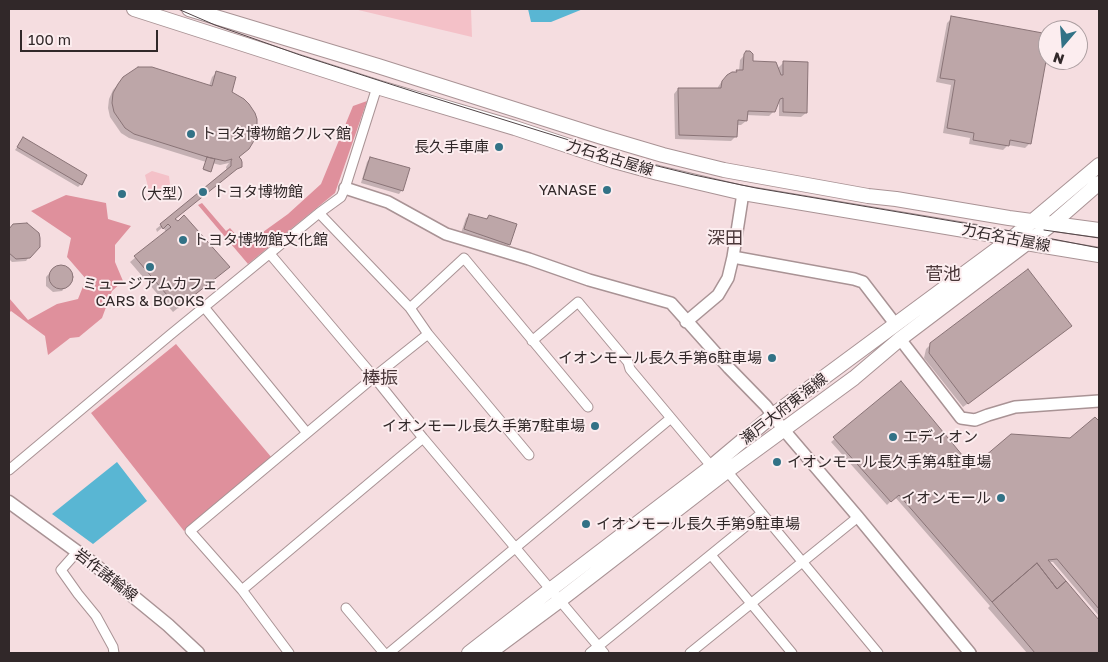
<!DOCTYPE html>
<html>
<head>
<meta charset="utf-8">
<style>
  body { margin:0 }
  #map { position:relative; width:1108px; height:662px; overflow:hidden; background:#f5dde0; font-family:"Golos Text",sans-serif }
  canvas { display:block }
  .frame { position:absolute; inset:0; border:10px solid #312829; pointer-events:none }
  .north { position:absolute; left:1038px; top:20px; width:50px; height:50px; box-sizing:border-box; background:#fcedef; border:1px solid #ab9ea0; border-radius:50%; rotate:198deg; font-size:14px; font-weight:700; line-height:20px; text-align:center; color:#312829 }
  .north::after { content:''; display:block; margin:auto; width:18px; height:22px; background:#327286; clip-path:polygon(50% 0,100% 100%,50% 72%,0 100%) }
  .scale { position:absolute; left:20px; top:30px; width:138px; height:22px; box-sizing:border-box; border:2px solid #312829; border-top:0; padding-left:6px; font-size:15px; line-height:18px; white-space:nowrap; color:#312829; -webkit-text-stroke:4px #fcedef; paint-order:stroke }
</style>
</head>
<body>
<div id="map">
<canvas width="1108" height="662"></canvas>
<div class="frame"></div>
<div class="north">N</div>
<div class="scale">100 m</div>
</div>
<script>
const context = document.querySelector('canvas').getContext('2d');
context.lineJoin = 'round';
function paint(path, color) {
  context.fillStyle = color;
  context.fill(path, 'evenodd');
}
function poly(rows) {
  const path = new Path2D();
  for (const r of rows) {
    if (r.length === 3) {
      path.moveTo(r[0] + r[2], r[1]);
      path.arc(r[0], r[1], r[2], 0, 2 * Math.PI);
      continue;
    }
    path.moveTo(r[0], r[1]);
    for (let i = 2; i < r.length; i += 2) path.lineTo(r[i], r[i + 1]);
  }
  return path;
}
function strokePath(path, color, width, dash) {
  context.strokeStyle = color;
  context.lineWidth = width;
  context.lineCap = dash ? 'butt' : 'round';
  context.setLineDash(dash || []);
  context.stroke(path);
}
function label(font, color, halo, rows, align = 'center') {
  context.font = font + ' "Golos Text","Noto Sans JP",sans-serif';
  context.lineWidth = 4;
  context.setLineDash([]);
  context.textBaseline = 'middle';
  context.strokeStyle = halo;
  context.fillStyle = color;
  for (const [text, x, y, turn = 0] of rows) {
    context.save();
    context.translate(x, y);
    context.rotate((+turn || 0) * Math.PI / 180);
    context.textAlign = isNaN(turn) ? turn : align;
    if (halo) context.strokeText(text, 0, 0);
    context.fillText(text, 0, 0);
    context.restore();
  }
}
paint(poly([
  [354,9,471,9,472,37],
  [152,171,169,176,170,184,157,194,149,191,145,175]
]), '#f4c1c8');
paint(poly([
  [367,101,335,193,248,264,198,205,202,203,226,231,230,228,245,245,288,214,321,184,353,106],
  [66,195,106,203,108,219,131,226,115,245,115,262,123,281,112,291,102,318,79,337,70,338,48,355,45,336,11,311,9,313,9,298,28,320,57,304,78,299,86,279,67,257,71,238,31,211],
  [176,344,272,458,184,531,91,413]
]), '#df909c');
paint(poly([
  [528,9,583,9,551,22,531,22],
  [117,462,147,501,93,544,52,514]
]), '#59b6d3');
paint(poly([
  [952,18,1048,35,1048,43,1030,143,1025,148,1008,145,1003,150,969,144,970,138,943,133,951,85,936,82,947,23],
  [747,52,752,62,777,69,783,63,806,113,801,117,779,116,779,99,774,111,769,116,746,115,746,121,741,125,736,125,736,136,731,141,675,139,674,94,678,89,718,89,718,87,722,81,737,71,739,71,740,60],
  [217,72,230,93,238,158,240,166,174,219,223,272,173,312,130,262,166,232,163,227,157,232,156,229,227,171,226,167,229,163,220,165,212,163,209,172,203,170,206,162,129,138,121,133,110,117,108,108,109,99,113,90,119,83,209,86,212,77],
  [23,139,81,184,78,187,15,150],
  [370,158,402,190,399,194,361,183,367,162],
  [470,215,485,220,489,216,509,244,506,248,461,233,466,218],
  [14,225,29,257,26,261,12,262,9,259,9,231],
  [64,266,71,272,71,280,62,291,53,292,46,286,46,277,55,267],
  [1065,331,963,407,924,358,926,349,931,344],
  [901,383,972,468,1070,439,1095,418,1099,423,1099,616,1053,562,1049,562,1099,621,1099,653,1027,653,988,608,990,606,895,497,887,505,831,442]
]), '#0003');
const building = poly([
  [951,16,1048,34,1048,50,1031,144,1010,140,1009,146,973,140,974,133,947,128,955,80,940,78,951,16],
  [746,51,750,51,753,54,753,61,776,62,781,75,783,75,783,61,808,62,807,113,783,112,783,98,780,99,775,112,748,111,747,121,738,120,737,137,679,135,678,88,721,88,722,81,727,75,732,72,737,72,736,70,743,70,744,54,746,51],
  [138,67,152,67,212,86,216,71,236,77,232,92,244,99,249,104,255,113,257,119,257,131,255,139,249,149,239,157,241,159,242,162,242,167,237,169,175,219,178,221,184,215,230,267,178,308,134,256,171,227,168,224,163,229,160,224,231,166,231,161,232,159,225,161,207,157,134,134,125,128,114,112,112,103,113,93,118,84,123,77,138,67],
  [23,137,87,175,82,185,17,147,23,137],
  [207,157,215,159,211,172,203,169,207,157],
  [370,157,410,168,403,191,363,179,370,157],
  [469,214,487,219,489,215,517,224,510,245,464,229,469,214],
  [27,223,39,233,40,238,40,247,30,258,16,259,9,253,9,229,13,224,27,223],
  [61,277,12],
  [1028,269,1072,326,968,404,929,353,930,343,1028,269],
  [901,381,972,467,1011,434,1070,438,1095,417,1099,421,1099,609,1057,559,1048,560,1066,581,1057,589,1037,563,992,602,899,495,891,502,833,437,901,381],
  [1037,563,1057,589,1066,581,1099,620,1099,653,1035,653,992,602,1037,563]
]);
paint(building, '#bda6a8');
strokePath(building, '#897376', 1);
const minor = poly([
  [319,213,410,308],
  [270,254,374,377,423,438,604,653],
  [204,307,307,433],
  [532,341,578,302,628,362,630,369,707,461,711,467],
  [423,438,242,590,190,531,374,377,428,334],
  [529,455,428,334,410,308,464,258,588,407],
  [9,470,170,335,319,213,341,197,345,188,377,87],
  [727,471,878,653],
  [77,552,61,570,78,594,96,616,113,647,114,653],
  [711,555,792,653],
  [242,590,289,653],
  [346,608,384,653],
  [389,653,671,418],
  [590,653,762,513],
  [690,653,858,517]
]);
const tertiary = poly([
  [345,188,388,202,446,234,529,259,589,280,671,303,729,368,766,406,783,429,858,517,970,653],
  [733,257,743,193],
  [686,322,718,295,728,278,733,257,854,279,863,282,896,325],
  [900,339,961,418,975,420,988,415,1015,407,1099,401]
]);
const secondary = poly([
  [9,502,90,561,168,625,198,653]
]);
const primary = poly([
  [134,9,377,87,515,128,614,161,658,173,743,193,988,234,1026,243,1099,255],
  [189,9,378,66,602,137,663,155,724,170,868,196,896,199,1009,218,1099,230],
  [469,653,550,590,711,467,773,415,1011,239,1099,165],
  [489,653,559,601,727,471,854,378,900,339,1052,224,1099,183]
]);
strokePath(minor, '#a99395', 11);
strokePath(tertiary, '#a99395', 14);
strokePath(secondary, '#a99395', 15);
strokePath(primary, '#a99395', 16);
strokePath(minor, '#fff', 9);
strokePath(tertiary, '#fff', 11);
strokePath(secondary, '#fff', 12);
strokePath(primary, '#fff', 14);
strokePath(poly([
  [178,9,215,25,300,55,418,93,633,160,694,175,756,188,1011,231,1099,248],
  [1044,230,1099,238]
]), '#514547', 1);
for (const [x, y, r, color] of [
  [191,134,5,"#327286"],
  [499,147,5,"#327286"],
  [607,190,5,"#327286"],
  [203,192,5,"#327286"],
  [122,194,5,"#327286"],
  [183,240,5,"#327286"],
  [150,267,5,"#327286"],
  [772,358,5,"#327286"],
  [595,426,5,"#327286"],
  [893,437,5,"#327286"],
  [777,462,5,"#327286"],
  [1001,498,5,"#327286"],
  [586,524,5,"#327286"]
]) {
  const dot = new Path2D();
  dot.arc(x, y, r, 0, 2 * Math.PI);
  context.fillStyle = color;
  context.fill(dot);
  strokePath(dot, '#fcedef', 2);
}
label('15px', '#312829', '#fcedef', [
  ["トヨタ博物館クルマ館",201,134],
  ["長久手車庫",489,147,"right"],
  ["YANASE",597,190,"right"],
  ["トヨタ博物館",213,192],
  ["（大型）",132,194],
  ["トヨタ博物館文化館",193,240],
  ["ミュージアムカフェ",150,284,"center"],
  ["CARS & BOOKS",150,301,"center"],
  ["イオンモール長久手第6駐車場",762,358,"right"],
  ["イオンモール長久手第7駐車場",585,426,"right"],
  ["エディオン",903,437],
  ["イオンモール長久手第4駐車場",787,462],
  ["イオンモール",991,498,"right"],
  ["イオンモール長久手第9駐車場",596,524]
], 'left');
label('15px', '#312829', '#fcedef', [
  ["力石名古屋線",610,158,17],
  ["力石名古屋線",1006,238,11],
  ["瀬戸大府東海線",784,409,-38],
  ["岩作諸輪線",106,575,38]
]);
label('18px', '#4a3739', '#fcedef', [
  ["深田",725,238],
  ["菅池",943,274],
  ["棒振",380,378]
]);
</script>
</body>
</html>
